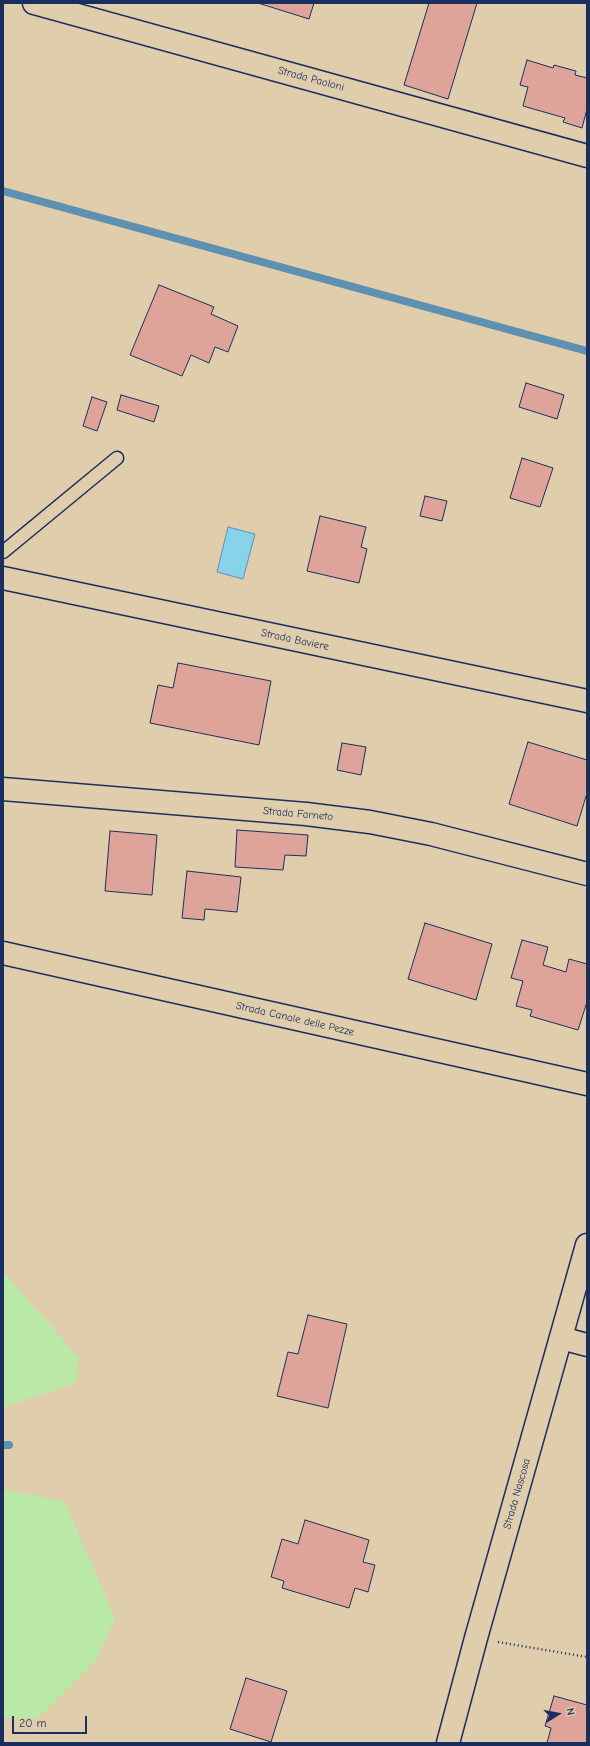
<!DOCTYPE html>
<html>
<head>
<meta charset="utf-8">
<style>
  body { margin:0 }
  #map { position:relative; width:590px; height:1746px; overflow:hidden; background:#e0cdab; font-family:"Comic Neue",sans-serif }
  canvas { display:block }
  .frame { position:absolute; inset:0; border:4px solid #1b2f5e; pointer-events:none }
  .north { position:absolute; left:538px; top:1694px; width:40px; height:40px; -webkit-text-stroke:3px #e0cdab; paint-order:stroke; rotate:79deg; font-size:11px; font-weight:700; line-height:16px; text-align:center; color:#1b2f5e }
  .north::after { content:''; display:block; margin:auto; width:14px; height:18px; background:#1b2f5e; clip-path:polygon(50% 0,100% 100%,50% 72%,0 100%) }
  .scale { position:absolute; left:12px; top:1716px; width:75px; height:18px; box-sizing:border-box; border:2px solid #1b2f5e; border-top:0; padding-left:5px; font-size:12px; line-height:14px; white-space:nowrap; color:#1b2f5e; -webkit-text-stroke:3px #e0cdab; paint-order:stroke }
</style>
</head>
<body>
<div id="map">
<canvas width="590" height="1746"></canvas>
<div class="frame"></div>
<div class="north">N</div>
<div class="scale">20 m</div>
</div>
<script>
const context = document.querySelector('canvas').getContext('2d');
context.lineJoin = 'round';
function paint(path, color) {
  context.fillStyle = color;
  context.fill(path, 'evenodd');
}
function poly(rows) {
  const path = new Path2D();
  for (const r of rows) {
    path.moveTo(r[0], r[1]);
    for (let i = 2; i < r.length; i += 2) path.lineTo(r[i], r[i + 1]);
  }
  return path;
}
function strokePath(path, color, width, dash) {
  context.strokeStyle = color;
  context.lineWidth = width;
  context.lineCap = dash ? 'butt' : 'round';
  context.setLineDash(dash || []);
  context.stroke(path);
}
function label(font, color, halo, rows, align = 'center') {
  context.font = font + ' "Comic Neue",sans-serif';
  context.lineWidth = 3;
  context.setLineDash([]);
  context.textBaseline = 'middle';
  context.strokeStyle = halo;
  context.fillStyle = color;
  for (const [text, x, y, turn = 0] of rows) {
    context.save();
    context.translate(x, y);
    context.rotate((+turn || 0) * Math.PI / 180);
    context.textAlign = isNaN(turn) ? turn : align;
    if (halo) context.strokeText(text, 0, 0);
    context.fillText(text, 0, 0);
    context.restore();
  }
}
paint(poly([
  [3,1275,6,1275,79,1358,76,1383,3,1407],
  [3,1490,64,1501,115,1618,97,1659,37,1719,3,1717]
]), '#bae9a7');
const water = poly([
  [228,527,255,534,243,579,217,572,228,527]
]);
paint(water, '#88d3e9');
strokePath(water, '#5c91b1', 1);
strokePath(poly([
  [3,191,587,351],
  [3,1445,9,1445]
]), '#5c91b1', 8);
const building = poly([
  [258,3,314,3,309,19,258,3],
  [429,3,477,3,448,99,404,85,429,3],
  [527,60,553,68,554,65,576,71,575,75,587,78,587,109,582,128,563,122,565,118,523,106,528,87,520,85,527,60],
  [159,285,214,307,211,314,238,326,228,352,215,347,209,363,191,355,182,376,130,355,159,285],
  [526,383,564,395,557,419,519,407,526,383],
  [121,395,159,406,154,422,117,410,121,395],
  [92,397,107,402,97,431,83,426,92,397],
  [522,458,553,468,540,507,510,498,522,458],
  [425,496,447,501,442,521,420,516,425,496],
  [320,516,366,527,361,547,367,549,359,583,307,571,320,516],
  [178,663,271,681,259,745,150,723,158,685,173,688,178,663],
  [528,742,587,760,587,793,577,826,509,804,528,742],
  [342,743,366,747,361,775,337,770,342,743],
  [237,830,308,835,306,856,285,855,283,870,235,867,237,830],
  [110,831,157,835,152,895,105,891,110,831],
  [187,871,241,877,237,912,205,909,204,920,182,918,187,871],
  [425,923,492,944,476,1000,408,979,425,923],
  [522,940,548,947,543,965,566,972,569,959,587,964,587,1002,578,1030,530,1016,532,1010,516,1006,523,981,511,978,522,940],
  [308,1315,347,1324,328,1408,277,1396,288,1352,298,1354,308,1315],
  [305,1520,369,1540,363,1562,375,1565,368,1592,355,1588,349,1608,282,1588,284,1581,271,1577,282,1539,298,1544,305,1520],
  [246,1678,287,1691,271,1742,230,1729,246,1678],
  [554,1696,587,1705,587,1743,547,1743,551,1728,545,1726,554,1696]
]);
paint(building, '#dea49a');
strokePath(building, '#1b2f5e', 1);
const lane = poly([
  [3,552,117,458]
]);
const street = poly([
  [34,3,587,156],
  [3,578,587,701],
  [3,789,306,814,370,822,431,834,587,874],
  [3,953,587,1084],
  [561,1338,587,1345]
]);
const secondary = poly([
  [448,1743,476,1638,587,1245]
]);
strokePath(lane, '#1b2f5e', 15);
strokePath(street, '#1b2f5e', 25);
strokePath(secondary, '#1b2f5e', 25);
strokePath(poly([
  [498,1642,587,1657]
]), '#1b2f5e', 2.5, [1, 3]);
strokePath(lane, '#e0cdab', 12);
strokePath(street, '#e0cdab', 22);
strokePath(secondary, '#e0cdab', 22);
label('11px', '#1b2f5e', '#e0cdab', [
  ["Strada Paoloni",311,79,15],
  ["Strada Baviere",295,640,12],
  ["Strada Farneto",298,814,5],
  ["Strada Canale delle Pezze",295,1019,13],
  ["Strada Nascosa",517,1494,-74]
]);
</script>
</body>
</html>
